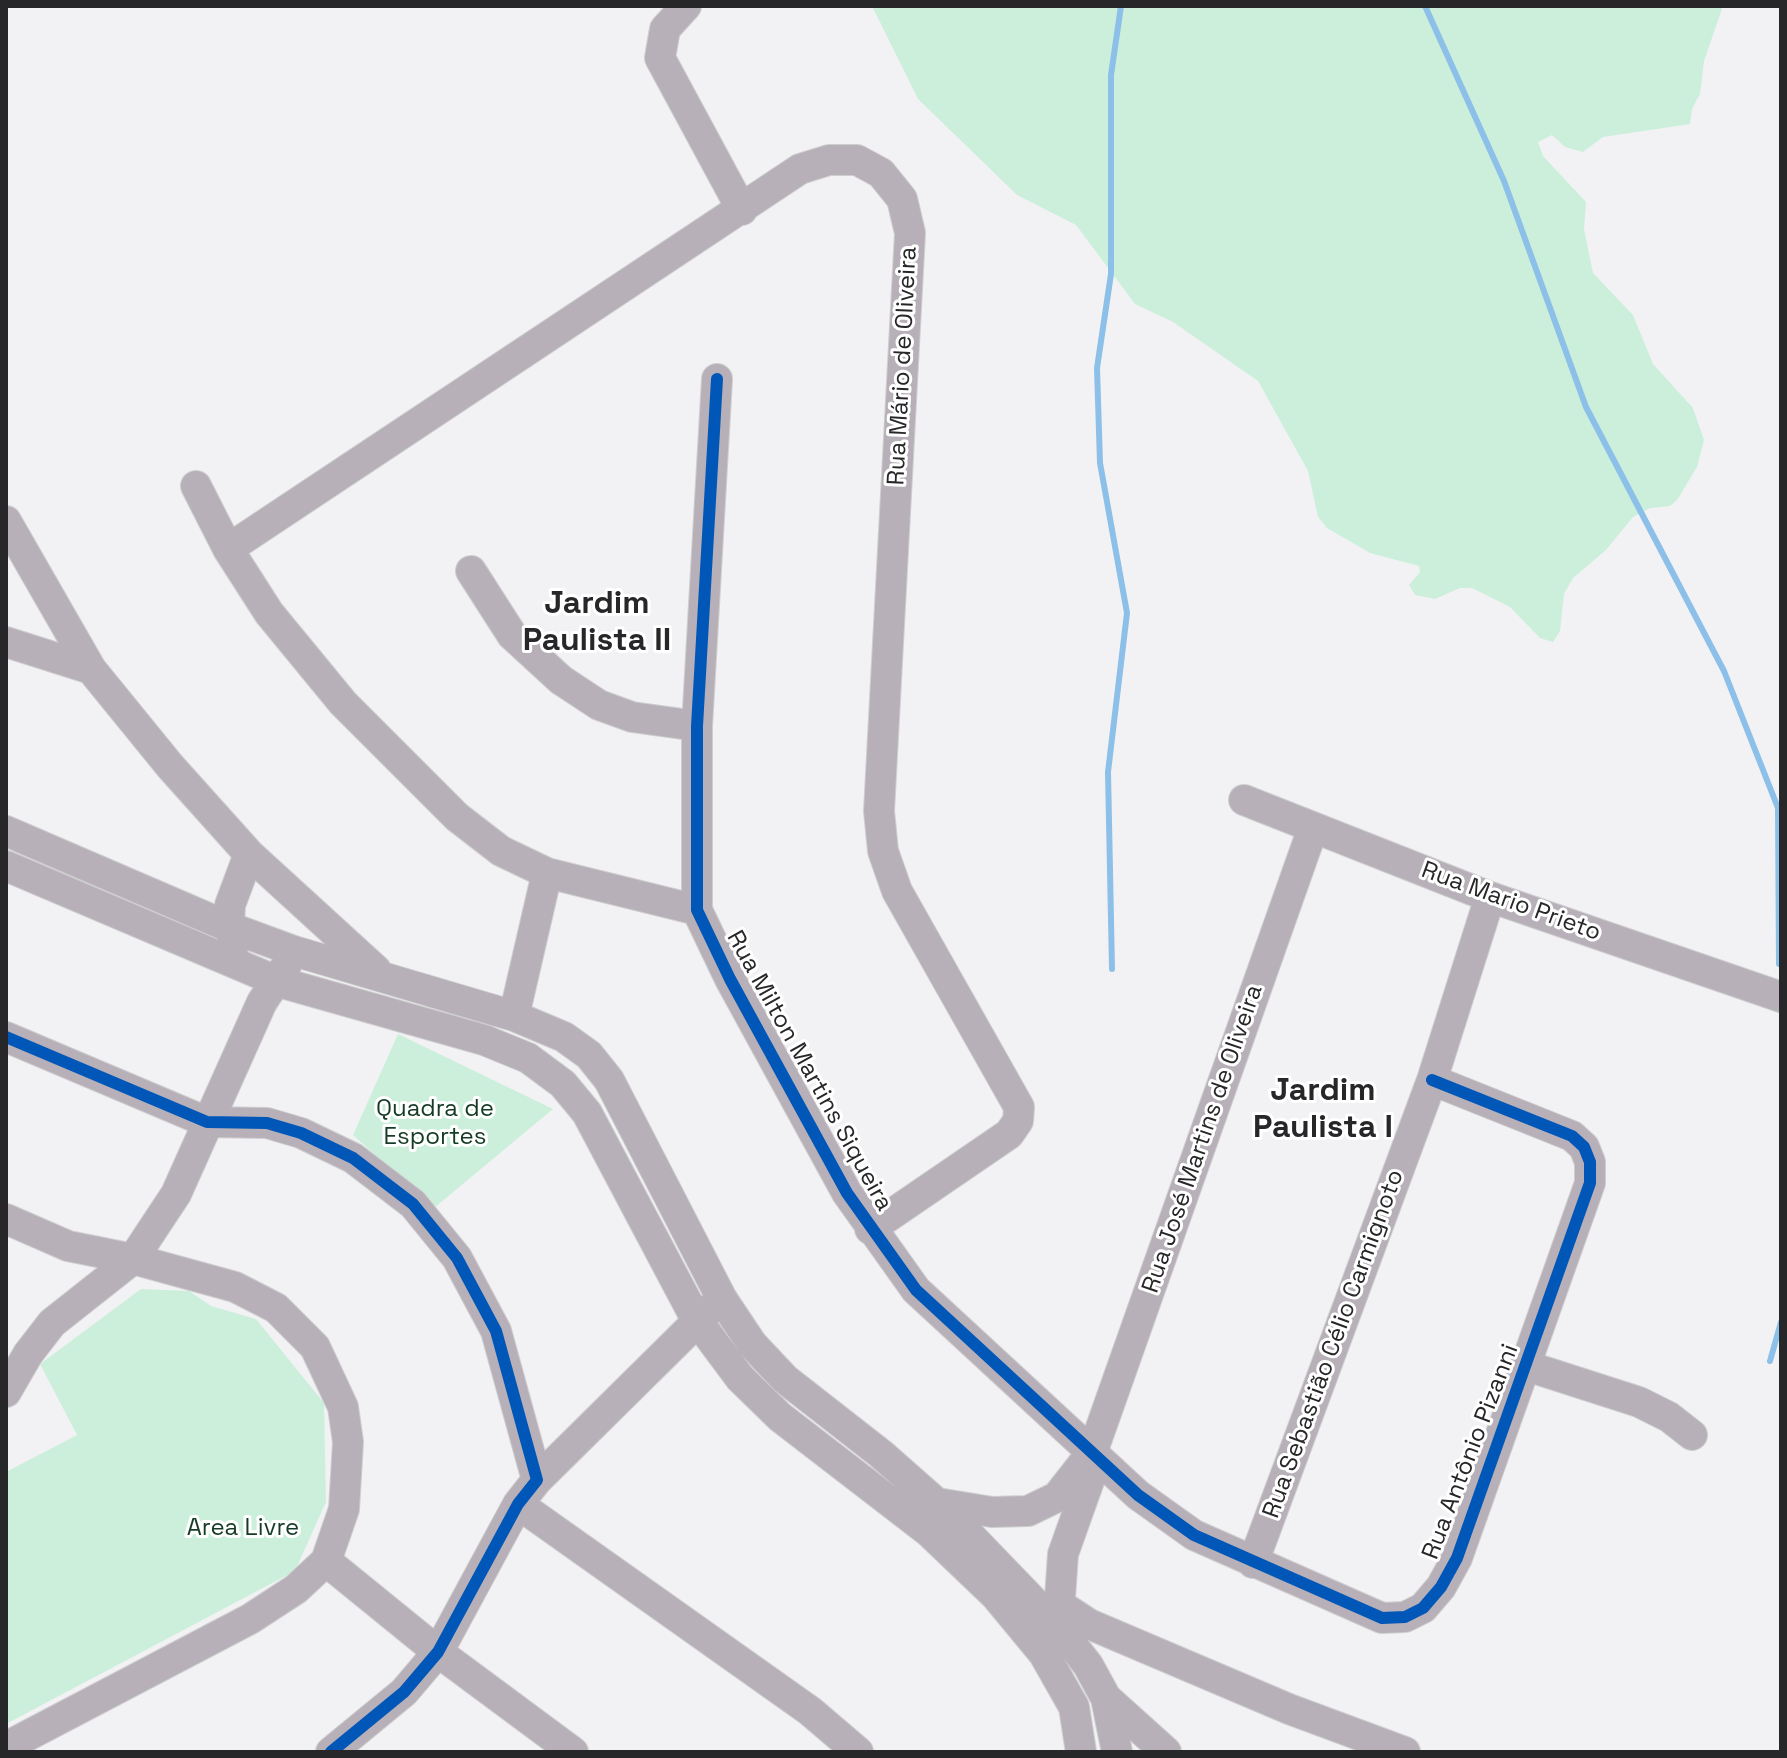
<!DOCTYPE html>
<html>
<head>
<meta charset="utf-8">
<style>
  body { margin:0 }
  #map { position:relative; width:1787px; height:1758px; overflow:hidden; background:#f2f2f5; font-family:"Space Grotesk",sans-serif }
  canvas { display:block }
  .frame { position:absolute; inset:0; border:8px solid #272729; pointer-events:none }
</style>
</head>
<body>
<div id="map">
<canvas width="1787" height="1758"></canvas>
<div class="frame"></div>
</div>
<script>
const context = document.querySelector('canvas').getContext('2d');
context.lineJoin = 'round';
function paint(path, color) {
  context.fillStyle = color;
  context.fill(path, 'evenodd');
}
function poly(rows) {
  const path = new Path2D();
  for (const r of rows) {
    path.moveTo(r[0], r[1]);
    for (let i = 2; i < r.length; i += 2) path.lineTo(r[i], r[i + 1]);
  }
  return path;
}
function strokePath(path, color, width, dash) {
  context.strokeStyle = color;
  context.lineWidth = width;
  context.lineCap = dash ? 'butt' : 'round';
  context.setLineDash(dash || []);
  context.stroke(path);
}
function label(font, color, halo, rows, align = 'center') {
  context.font = font + ' "Space Grotesk",sans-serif';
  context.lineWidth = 6;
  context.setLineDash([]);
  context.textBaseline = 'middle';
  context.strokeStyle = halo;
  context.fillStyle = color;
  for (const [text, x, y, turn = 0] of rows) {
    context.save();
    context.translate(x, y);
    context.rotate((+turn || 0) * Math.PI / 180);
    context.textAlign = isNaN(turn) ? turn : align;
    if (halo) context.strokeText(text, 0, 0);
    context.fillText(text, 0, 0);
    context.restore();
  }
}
paint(poly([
  [872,6,1723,6,1704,61,1700,94,1692,109,1690,124,1603,137,1583,152,1565,147,1552,135,1538,142,1543,156,1586,202,1584,229,1593,273,1633,315,1653,364,1693,408,1704,440,1697,467,1677,500,1670,506,1650,508,1633,517,1606,550,1573,578,1564,594,1560,631,1553,642,1540,638,1510,607,1472,588,1460,588,1435,599,1415,595,1409,585,1420,572,1419,566,1370,553,1327,528,1318,517,1308,471,1258,381,1173,322,1135,304,1076,225,1017,195,918,99],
  [398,1034,553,1109,434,1208,353,1135],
  [141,1289,189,1291,211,1306,256,1319,324,1403,326,1502,295,1571,6,1724,6,1472,77,1435,40,1364]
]), '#ccefdb');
strokePath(poly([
  [1425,6,1504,181,1586,407,1724,671,1778,808,1779,964],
  [1112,969,1108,772,1127,613,1100,463,1097,368,1111,274,1111,75,1121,6],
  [1770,1361,1781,1322]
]), '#8cc0e9', 6);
const minor = poly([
  [686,6,665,29,660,58,742,210],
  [717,379,697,726,697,910,730,979,847,1193,916,1290,1138,1495,1194,1535,1382,1618,1405,1617,1423,1608,1441,1587,1457,1558,1590,1183,1590,1162,1584,1147,1572,1136,1432,1080],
  [196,486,228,549,269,613,343,703,457,817,501,851,547,873,697,910],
  [6,521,91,669,170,766,249,854,376,970],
  [228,549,800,169,829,160,857,160,881,173,902,199,910,233,879,811,883,851,897,891,1019,1107,1018,1121,1009,1134,870,1229],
  [471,571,512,635,561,680,599,705,632,717,697,726],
  [6,642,91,669],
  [1244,800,1490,897,1781,997],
  [6,831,229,927,294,951,514,1016,564,1037,589,1055,609,1080,722,1299,752,1344,785,1379,881,1454,949,1514,1058,1627,1088,1665,1106,1698,1117,1752],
  [6,866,279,982,484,1040,528,1058,563,1084,587,1113,696,1319,740,1378,780,1417,928,1531,996,1596,1044,1654,1074,1707,1081,1752],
  [235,943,229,927,230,905,249,854],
  [514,1016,547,873],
  [6,1037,207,1122,267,1123,301,1133,353,1158,413,1204,457,1258,496,1331,537,1480,518,1504,438,1652,404,1692,331,1752],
  [6,1219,68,1246,133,1259,176,1194,262,1002,286,966],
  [1527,1366,1639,1402,1669,1417,1692,1435],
  [6,1392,28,1354,52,1323,133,1259,235,1287,276,1308,315,1347,343,1407,348,1442,344,1509,326,1561,296,1589,250,1619,6,1747],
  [537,1480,711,1308],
  [937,1503,992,1512,1028,1511,1057,1497,1090,1455],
  [518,1504,810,1711,858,1752],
  [326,1561,438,1652,573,1752],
  [1253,1563,1432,1080,1490,897],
  [1060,1605,1089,1624,1289,1709,1405,1752],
  [1058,1627,1063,1554,1089,1481,1093,1450,1313,828],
  [1106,1698,1166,1752]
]);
strokePath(minor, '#cececf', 32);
strokePath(minor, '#b7b0b8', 30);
strokePath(poly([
  [717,379,697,726,697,910,730,979,847,1193,916,1290,1138,1495,1194,1535,1382,1618,1405,1617,1423,1608,1441,1587,1457,1558,1590,1183,1590,1162,1584,1147,1572,1136,1432,1080],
  [6,1037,207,1122,267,1123,301,1133,353,1158,413,1204,457,1258,496,1331,537,1480,518,1504,438,1652,404,1692,331,1752]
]), '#0057b8', 12);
label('24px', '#272729', '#fff', [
  ["Rua Mário de Oliveira",903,366,-87],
  ["Rua Mario Prieto",1511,902,20],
  ["Rua Milton Martins Siqueira",809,1071,61],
  ["Rua José Martins de Oliveira",1203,1139,-71],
  ["Rua Sebastião Célio Carmignoto",1334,1344,-70],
  ["Rua Antônio Pizanni",1471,1452,-69]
]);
label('24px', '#153b27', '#fff', [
  ["Quadra de",435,1109],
  ["Esportes",435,1137],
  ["Area Livre",243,1528]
]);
label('bold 32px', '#272729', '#fff', [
  ["Jardim",597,604],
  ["Paulista II",597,641],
  ["Jardim",1323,1091],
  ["Paulista I",1323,1128]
]);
</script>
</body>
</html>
